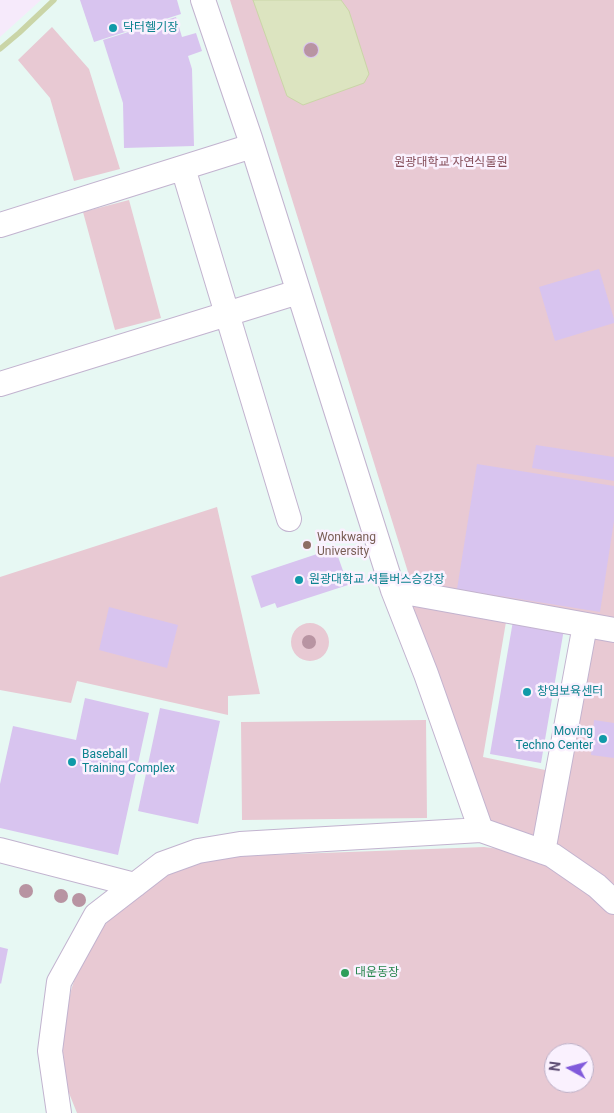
<!DOCTYPE html>
<html>
<head>
<meta charset="utf-8">
<style>
  body { margin:0 }
  #map { position:relative; width:614px; height:1113px; overflow:hidden; background:#f6eafb; font-family:Roboto,sans-serif }
  canvas { display:block }
  .north { position:absolute; left:544px; top:1043px; width:50px; height:50px; box-sizing:border-box; background:#faf1fe; border:1px solid #bcb0c7; border-radius:50%; rotate:277deg; font-size:14px; font-weight:700; line-height:20px; text-align:center; color:#5f4f75 }
  .north::after { content:''; display:block; margin:auto; width:18px; height:22px; background:#815adb; clip-path:polygon(50% 0,100% 100%,50% 72%,0 100%) }
</style>
</head>
<body>
<div id="map">
<canvas width="614" height="1113"></canvas>
<div class="north">N</div>
</div>
<script>
const context = document.querySelector('canvas').getContext('2d');
context.lineJoin = 'round';
function paint(path, color) {
  context.fillStyle = color;
  context.fill(path, 'evenodd');
}
function poly(rows) {
  const path = new Path2D();
  for (const r of rows) {
    if (r.length === 3) {
      path.moveTo(r[0] + r[2], r[1]);
      path.arc(r[0], r[1], r[2], 0, 2 * Math.PI);
      continue;
    }
    path.moveTo(r[0], r[1]);
    for (let i = 2; i < r.length; i += 2) path.lineTo(r[i], r[i + 1]);
  }
  return path;
}
function strokePath(path, color, width, dash) {
  context.strokeStyle = color;
  context.lineWidth = width;
  context.lineCap = dash ? 'butt' : 'round';
  context.setLineDash(dash || []);
  context.stroke(path);
}
function label(font, color, halo, rows, align = 'center') {
  context.font = font + ' Roboto,"Noto Sans KR",sans-serif';
  context.lineWidth = 5;
  context.setLineDash([]);
  context.textBaseline = 'middle';
  context.strokeStyle = halo;
  context.fillStyle = color;
  for (const [text, x, y, turn = 0] of rows) {
    context.save();
    context.translate(x, y);
    context.rotate((+turn || 0) * Math.PI / 180);
    context.textAlign = isNaN(turn) ? turn : align;
    if (halo) context.strokeText(text, 0, 0);
    context.fillText(text, 0, 0);
    context.restore();
  }
}
paint(poly([
  [41,0,614,0,614,1113,0,1113,0,37],
  [554,1053,584,1053,584,1083,554,1083]
]), '#e7f8f3');
paint(poly([
  [230,0,614,0,614,888,553,846,593,618,412,585],
  [52,27,89,69,120,169,74,181,50,98,18,60],
  [129,200,161,318,115,330,83,212],
  [217,507,260,694,228,696,228,715,77,681,71,703,0,690,0,577],
  [411,605,506,622,483,757,550,771,537,838,489,822],
  [310,642,19],
  [426,720,427,818,242,820,241,722],
  [484,847,515,851,545,864,599,899,614,914,614,1113,77,1113,67,1088,63,1053,64,1019,72,987,82,959,97,935,117,910,176,869,213,857],
  [554,1053,584,1053,584,1083,554,1083]
]), '#e8c9d3');
const water = poly([
  [253,0,341,0,349,11,369,74,364,83,303,105,287,96,253,0]
]);
paint(water, '#dce4c0');
strokePath(water, '#cad5a7', 1);
strokePath(poly([
  [0,49,19,33,54,0]
]), '#cad5a7', 5.5);
paint(poly([
  [80,0,177,0,181,14,94,42],
  [176,17,182,37,196,33,202,51,188,56,192,69,194,146,124,148,123,103,103,40],
  [311,50,8],
  [599,269,614,319,614,323,555,341,539,287],
  [536,445,614,457,614,481,532,468],
  [477,464,614,486,614,521,600,612,457,589],
  [335,548,348,585,277,608,275,603,261,608,251,576],
  [109,607,178,625,167,668,99,650],
  [513,621,564,629,541,763,490,754],
  [85,698,149,713,118,855,0,828,0,784,13,726,76,740],
  [160,708,220,721,198,824,138,811],
  [594,720,614,723,614,758,591,755],
  [0,947,8,949,1,984,0,983]
]), '#d8c4ef');
const minor = poly([
  [203,0,250,138,393,590,426,674,481,830],
  [183,168,289,519],
  [0,225,252,146],
  [0,384,298,292],
  [393,590,614,630],
  [0,850,135,885],
  [543,852,585,625],
  [59,1113,50,1051,59,982,96,915,162,864,198,851,240,844,481,830,552,855,597,886,614,902]
]);
strokePath(minor, '#c2b3cf', 26);
strokePath(minor, '#fff', 24);
context.fillStyle = '#b894a2';
for (const [x, y] of [
  [311,50],
  [309,642],
  [26,891],
  [61,896],
  [79,900]
]) {
  context.beginPath();
  context.arc(x, y, 7, 0, 2 * Math.PI);
  context.fill();
}
for (const [x, y, r, color] of [
  [113,28,5,"#0f9aa8"],
  [307,545,5,"#8d6e63"],
  [299,580,5,"#0f9aa8"],
  [527,692,5,"#0f9aa8"],
  [603,739,5,"#0f9aa8"],
  [72,762,5,"#0f9aa8"],
  [345,973,5,"#2e9e5b"]
]) {
  const dot = new Path2D();
  dot.arc(x, y, r, 0, 2 * Math.PI);
  context.fillStyle = color;
  context.fill(dot);
  strokePath(dot, '#faf1fe', 2);
}
label('12px', '#0d838f', '#faf1fe', [
  ["닥터헬기장",123,28],
  ["원광대학교 셔틀버스승강장",309,580],
  ["창업보육센터",537,692],
  ["Moving",593,732,"right"],
  ["Techno Center",593,746,"right"],
  ["Baseball",82,755],
  ["Training Complex",82,769]
], 'left');
label('12px', '#854e5a', '#faf1fe', [
  ["원광대학교 자연식물원",451,163]
]);
label('12px', '#785e54', '#faf1fe', [
  ["Wonkwang",317,538],
  ["University",317,552]
], 'left');
label('12px', '#27864d', '#faf1fe', [
  ["대운동장",355,973]
], 'left');
</script>
</body>
</html>
